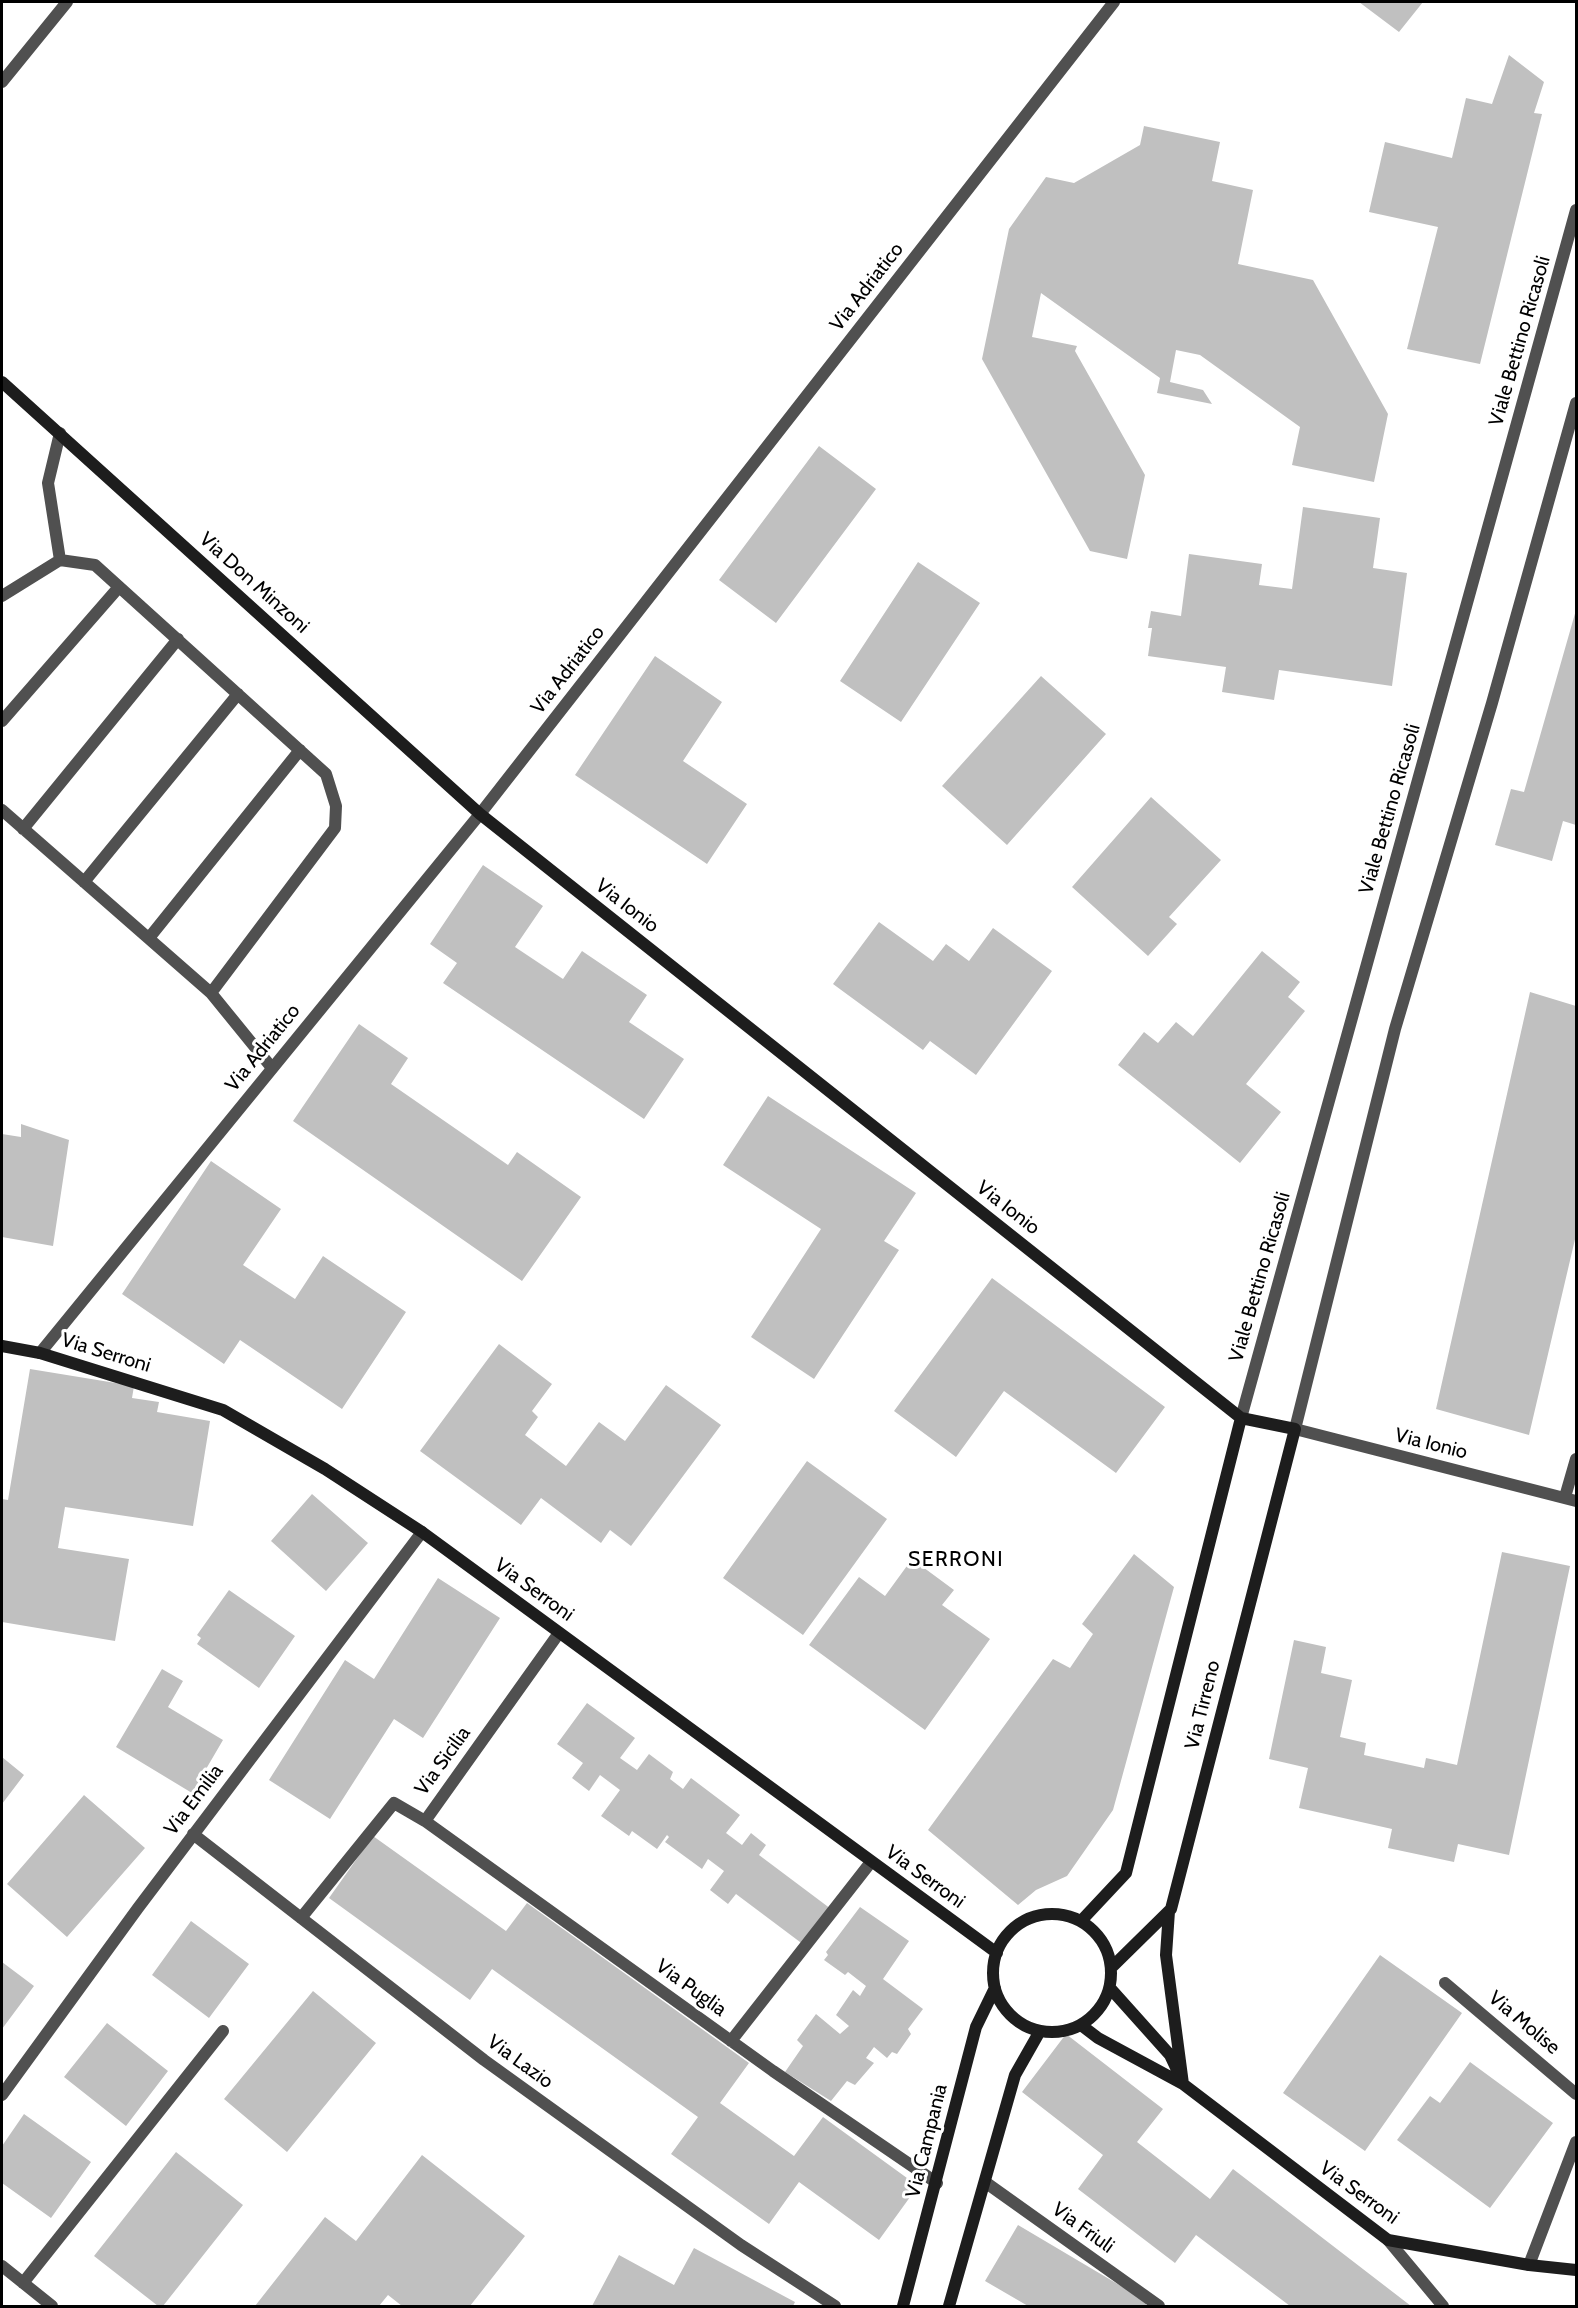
<!DOCTYPE html>
<html>
<head>
<meta charset="utf-8">
<style>
  body { margin:0 }
  #map { position:relative; width:1578px; height:2308px; overflow:hidden; background:#fff; font-family:Cabin,sans-serif }
  canvas { display:block }
  .frame { position:absolute; inset:0; border:3px solid #000; pointer-events:none }
</style>
</head>
<body>
<div id="map">
<canvas width="1578" height="2308"></canvas>
<div class="frame"></div>
</div>
<script>
const context = document.querySelector('canvas').getContext('2d');
context.lineJoin = 'round';
function paint(path, color) {
  context.fillStyle = color;
  context.fill(path, 'evenodd');
}
function poly(rows) {
  const path = new Path2D();
  for (const r of rows) {
    if (r.length === 3) {
      path.moveTo(r[0] + r[2], r[1]);
      path.arc(r[0], r[1], r[2], 0, 2 * Math.PI);
      continue;
    }
    path.moveTo(r[0], r[1]);
    for (let i = 2; i < r.length; i += 2) path.lineTo(r[i], r[i + 1]);
  }
  return path;
}
function strokePath(path, color, width, dash) {
  context.strokeStyle = color;
  context.lineWidth = width;
  context.lineCap = dash ? 'butt' : 'round';
  context.setLineDash(dash || []);
  context.stroke(path);
}
function label(font, color, halo, rows, align = 'center') {
  context.font = font + ' Cabin,sans-serif';
  context.lineWidth = 6;
  context.setLineDash([]);
  context.textBaseline = 'middle';
  context.strokeStyle = halo;
  context.fillStyle = color;
  for (const [text, x, y, turn = 0] of rows) {
    context.save();
    context.translate(x, y);
    context.rotate((+turn || 0) * Math.PI / 180);
    context.textAlign = isNaN(turn) ? turn : align;
    if (halo) context.strokeText(text, 0, 0);
    context.fillText(text, 0, 0);
    context.restore();
  }
}
paint(poly([
  [1359,2,1423,2,1399,32],
  [1509,55,1544,82,1534,113,1542,114,1480,364,1407,349,1438,227,1369,212,1385,142,1452,158,1466,98,1492,104],
  [1144,126,1220,142,1212,181,1253,190,1238,264,1313,280,1388,414,1374,482,1292,465,1300,427,1200,355,1176,350,1170,382,1203,390,1212,404,1157,393,1160,378,1041,293,1032,337,1077,346,1075,351,1145,475,1127,559,1090,551,982,359,1009,229,1046,177,1074,183,1140,145],
  [819,446,876,489,776,623,719,580],
  [1303,507,1380,518,1373,568,1407,573,1392,686,1279,670,1274,700,1222,692,1226,667,1148,656,1152,628,1148,628,1151,611,1181,616,1189,554,1262,564,1259,585,1292,589],
  [918,562,980,603,901,722,840,681],
  [1576,610,1576,825,1563,821,1552,861,1495,845,1511,789,1524,792],
  [655,656,722,702,683,761,747,804,707,864,575,775],
  [1041,676,1106,734,1007,845,942,786],
  [1151,797,1221,860,1169,917,1177,924,1148,956,1072,887],
  [483,865,543,906,515,947,563,979,582,951,647,995,629,1022,684,1059,644,1119,443,983,457,963,430,944],
  [879,922,933,961,946,944,969,961,993,928,1052,971,976,1075,930,1041,923,1050,833,984],
  [1262,951,1300,982,1288,997,1305,1011,1246,1084,1281,1112,1240,1163,1118,1065,1144,1032,1158,1043,1176,1022,1193,1036],
  [1530,992,1576,1006,1576,1235,1529,1435,1436,1409],
  [359,1024,408,1058,391,1084,508,1165,517,1152,581,1197,522,1281,293,1121],
  [768,1096,916,1193,884,1241,899,1250,814,1379,751,1337,821,1229,723,1165],
  [21,1124,69,1140,53,1246,2,1237,2,1134,21,1137],
  [211,1161,281,1209,243,1265,295,1299,323,1256,406,1312,342,1409,240,1340,224,1364,122,1294],
  [992,1278,1165,1407,1116,1473,1004,1391,956,1457,894,1411],
  [499,1344,552,1384,532,1411,538,1417,525,1435,566,1466,599,1422,625,1441,666,1385,721,1425,631,1546,610,1530,601,1543,541,1498,521,1525,420,1451],
  [30,1369,134,1386,132,1398,159,1402,157,1412,210,1421,193,1526,65,1507,58,1548,129,1559,115,1641,2,1622,2,1499,8,1500],
  [807,1461,887,1519,803,1635,723,1578],
  [312,1494,368,1543,326,1591,271,1541],
  [1502,1552,1570,1566,1509,1855,1458,1844,1454,1862,1388,1848,1392,1829,1299,1808,1308,1768,1269,1759,1294,1640,1326,1647,1321,1673,1352,1680,1340,1737,1366,1743,1364,1755,1424,1768,1426,1758,1457,1765],
  [1134,1554,1174,1587,1113,1810,1067,1876,1036,1890,1018,1905,928,1830,1053,1659,1070,1668,1093,1634,1082,1624],
  [912,1559,954,1590,942,1605,990,1639,925,1730,809,1645,859,1577,885,1596],
  [438,1578,500,1618,423,1738,394,1719,330,1819,269,1780,345,1660,374,1679],
  [229,1590,295,1636,259,1688,197,1644,201,1638,197,1635],
  [162,1669,183,1681,168,1707,223,1740,192,1793,116,1747],
  [587,1703,635,1738,620,1758,637,1770,649,1754,673,1772,670,1779,683,1789,691,1778,740,1815,726,1833,742,1845,751,1833,766,1845,759,1855,831,1909,804,1945,736,1894,728,1904,710,1890,724,1871,708,1859,702,1869,665,1842,669,1837,667,1835,657,1849,632,1831,629,1836,601,1816,620,1790,600,1775,589,1791,572,1778,583,1763,557,1744],
  [2,1757,24,1775,2,1804],
  [84,1795,145,1848,67,1937,7,1884],
  [373,1836,506,1931,527,1903,749,2063,720,2103,794,2156,823,2117,918,2186,879,2240,799,2182,769,2224,671,2154,698,2117,492,1969,470,2000,329,1898],
  [860,1907,909,1941,883,1979,923,2009,908,2029,911,2034,897,2054,892,2052,887,2058,874,2047,866,2058,874,2063,855,2085,847,2081,831,2101,785,2072,803,2046,797,2040,816,2014,840,2034,849,2026,836,2015,853,1990,860,1996,866,1986,848,1972,845,1975,824,1960,828,1955,826,1952],
  [191,1921,249,1964,209,2018,152,1975],
  [1380,1955,1462,2013,1365,2151,1283,2093],
  [2,1962,34,1986,2,2029],
  [313,1991,376,2043,287,2152,224,2099],
  [107,2023,168,2071,126,2126,64,2077],
  [1066,2034,1163,2109,1137,2142,1210,2199,1233,2169,1411,2306,1290,2306,1196,2235,1175,2263,1078,2189,1103,2155,1022,2092],
  [1470,2062,1553,2123,1490,2208,1397,2140,1430,2096,1440,2103],
  [24,2114,91,2162,51,2218,2,2183,2,2146],
  [176,2152,243,2205,163,2306,158,2306,94,2256],
  [422,2155,525,2236,470,2306,402,2306,388,2295,379,2306,255,2306,325,2217,356,2241],
  [1018,2225,1148,2302,1145,2306,1028,2306,985,2281],
  [694,2248,795,2302,793,2306,592,2306,619,2255,674,2285]
]), '#c0c0c0');
strokePath(poly([
  [60,433,48,483,60,560,95,565,326,774,336,806,335,828,211,993,272,1068],
  [2,596,60,560],
  [2,721,119,587],
  [2,810,211,993],
  [23,829,178,639],
  [84,882,238,694],
  [149,938,300,750]
]), '#505050', 12);
strokePath(poly([
  [2,82,67,2],
  [1576,403,1492,703,1395,1029,1295,1429,1576,1501],
  [40,1353,480,814,1114,2],
  [1241,1418,1576,210],
  [1565,1497,1576,1459],
  [425,1821,559,1633],
  [193,1834,484,2060,741,2245,835,2306],
  [301,1918,394,1803,425,1821,773,2071,937,2183],
  [1445,1983,1576,2094],
  [731,2041,871,1862],
  [2,2095,138,1908,422,1532],
  [985,2182,1159,2306],
  [1388,2240,1443,2306],
  [1529,2265,1576,2142],
  [2,2266,52,2306],
  [23,2283,223,2031]
]), '#505050', 12);
strokePath(poly([
  [2,382,480,814,1241,1418,1295,1429,1171,1909,1111,1968],
  [2,1346,40,1353,223,1410,325,1469,422,1532,997,1953],
  [1169,1911,1166,1955,1183,2084],
  [1052,1973,59],
  [1081,1921,1126,1873,1241,1418],
  [1110,1988,1170,2055,1178,2072],
  [1081,2025,1098,2038,1183,2084,1388,2240,1529,2265,1576,2270],
  [903,2306,976,2027,995,1988],
  [949,2306,1015,2075,1040,2031]
]), '#1d1d1d', 12);
label('20px', '#000', '#fff', [
  ["Via Adriatico",867,287,-52],
  ["Viale Bettino Ricasoli",1520,341,-74],
  ["Via Don Minzoni",254,583,42],
  ["Via Adriatico",568,670,-52],
  ["Viale Bettino Ricasoli",1390,809,-74],
  ["Via Ionio",627,906,38],
  ["Via Adriatico",263,1048,-51],
  ["Via Ionio",1008,1208,38],
  ["Viale Bettino Ricasoli",1260,1277,-74],
  ["Via Serroni",106,1353,17],
  ["Via Ionio",1431,1444,14],
  ["Via Serroni",534,1590,36],
  ["Via Tirreno",1203,1705,-76],
  ["Via Sicilia",443,1761,-54],
  ["Via Emilia",194,1800,-53],
  ["Via Serroni",925,1877,36],
  ["Via Puglia",691,1988,36],
  ["Via Molise",1524,2023,40],
  ["Via Lazio",520,2062,36],
  ["Via Campania",927,2141,-76],
  ["Via Serroni",1359,2193,36],
  ["Via Friuli",1083,2228,36]
]);
context.letterSpacing = '1.5px';
label('21px', '#000', '#fff', [
  ["SERRONI",956,1560]
]);
context.letterSpacing = '0px';
</script>
</body>
</html>
